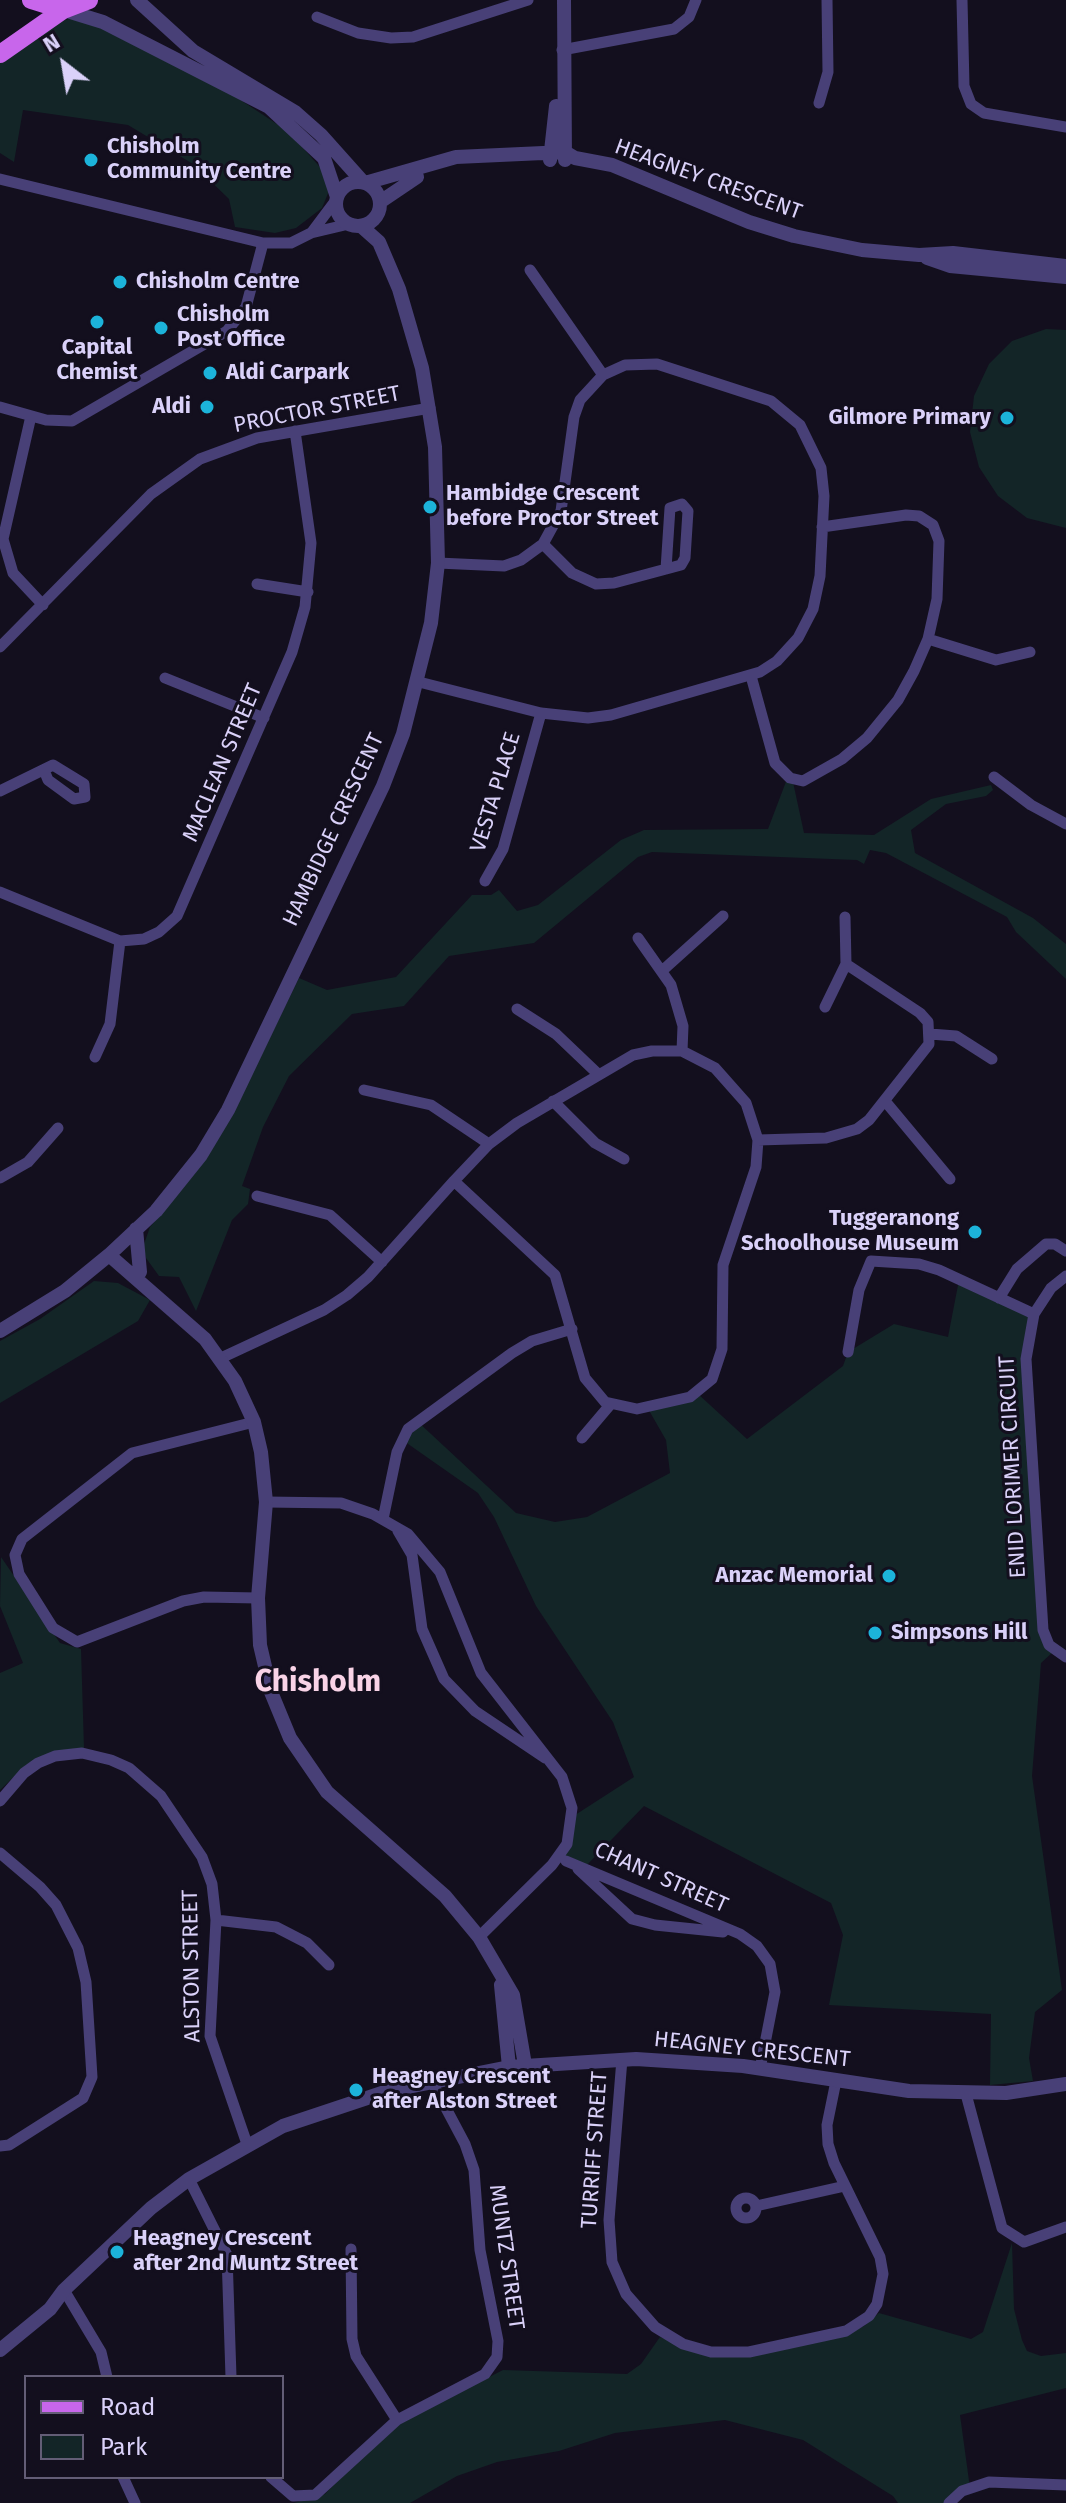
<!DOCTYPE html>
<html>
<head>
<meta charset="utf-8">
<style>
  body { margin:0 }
  #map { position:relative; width:1066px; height:2503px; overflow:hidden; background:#130f1e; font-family:"Fira Sans",sans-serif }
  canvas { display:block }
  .legend { position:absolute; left:24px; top:2375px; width:260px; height:104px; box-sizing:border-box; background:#130f1e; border:2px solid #635d76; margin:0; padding:10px 14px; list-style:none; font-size:24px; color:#dad1f9 }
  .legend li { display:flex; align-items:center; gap:16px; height:40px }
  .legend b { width:40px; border:2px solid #635d76 }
  .north { position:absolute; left:24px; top:24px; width:80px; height:80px; -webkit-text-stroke:6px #130f1e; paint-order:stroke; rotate:329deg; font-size:22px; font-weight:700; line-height:32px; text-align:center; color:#dad1f9 }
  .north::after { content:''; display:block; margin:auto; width:28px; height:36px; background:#dad1f9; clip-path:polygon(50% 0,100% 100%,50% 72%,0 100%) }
</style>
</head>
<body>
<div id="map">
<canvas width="1066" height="2503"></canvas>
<ul class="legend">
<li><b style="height:10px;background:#c866eb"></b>Road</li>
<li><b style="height:22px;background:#132527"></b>Park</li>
</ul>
<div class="north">N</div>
</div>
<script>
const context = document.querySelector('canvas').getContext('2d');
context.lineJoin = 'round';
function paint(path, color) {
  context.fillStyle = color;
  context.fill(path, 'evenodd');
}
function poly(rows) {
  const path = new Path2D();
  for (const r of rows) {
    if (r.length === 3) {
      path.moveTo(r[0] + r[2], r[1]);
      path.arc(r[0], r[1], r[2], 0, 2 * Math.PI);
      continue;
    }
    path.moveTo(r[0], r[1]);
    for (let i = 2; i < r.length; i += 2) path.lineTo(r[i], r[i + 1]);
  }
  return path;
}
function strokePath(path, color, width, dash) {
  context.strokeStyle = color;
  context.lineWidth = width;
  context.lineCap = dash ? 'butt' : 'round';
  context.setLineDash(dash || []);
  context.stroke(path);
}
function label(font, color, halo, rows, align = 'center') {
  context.font = font + ' "Fira Sans",sans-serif';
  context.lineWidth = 6;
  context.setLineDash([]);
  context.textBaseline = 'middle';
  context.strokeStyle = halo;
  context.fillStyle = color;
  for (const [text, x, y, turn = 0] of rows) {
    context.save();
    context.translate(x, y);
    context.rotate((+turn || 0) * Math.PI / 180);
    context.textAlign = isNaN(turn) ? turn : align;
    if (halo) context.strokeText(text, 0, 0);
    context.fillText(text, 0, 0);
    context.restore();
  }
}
paint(poly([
  [68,19,87,21,230,93,289,132,326,174,329,191,322,208,296,228,275,233,235,227,229,199,193,164,128,125,23,110,14,162,0,153,0,62,47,27],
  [1046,329,1066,330,1066,528,1027,518,998,496,979,467,970,432,974,396,989,364,1012,341],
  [787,779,793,782,804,833,874,835,931,799,991,785,993,790,986,796,946,804,911,830,915,853,1033,918,1066,944,1066,979,1016,932,1007,917,886,853,870,850,864,864,857,860,652,852,638,857,534,943,449,956,404,1006,352,1014,289,1076,263,1127,242,1186,250,1189,248,1204,232,1220,196,1311,179,1277,159,1276,146,1258,143,1247,150,1227,196,1172,254,1070,299,978,327,990,396,977,472,895,491,895,499,890,517,911,538,905,621,840,644,830,768,829],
  [959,1280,1034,1314,1027,1340,1043,1630,1054,1651,1041,1663,1032,1776,1062,1990,1035,2012,1029,2058,1033,2081,990,2085,991,2014,829,2005,843,1935,831,1903,644,1806,585,1867,559,1857,572,1817,634,1777,613,1722,536,1606,494,1517,478,1493,401,1439,417,1421,516,1513,555,1522,587,1517,670,1473,666,1440,647,1407,697,1393,747,1439,843,1366,848,1352,894,1324,948,1337],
  [94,1281,118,1283,150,1300,138,1321,0,1403,0,1341,40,1319],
  [1,1557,60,1643,81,1649,84,1748,50,1753,26,1765,0,1790,0,1673,23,1663,0,1606],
  [1012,2243,1014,2309,1022,2340,1027,2351,1041,2356,1066,2353,1066,2388,960,2415,970,2488,949,2503,898,2503,893,2496,803,2440,725,2420,615,2433,559,2451,497,2462,457,2476,410,2503,294,2503,325,2494,366,2452,405,2420,503,2370,627,2374,641,2364,660,2337,713,2357,754,2356,839,2337,864,2326,879,2313,971,2339,983,2332]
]), '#132527');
strokePath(poly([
  [962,0,964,86,971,104,984,113,1066,127],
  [317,17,358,33,391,38,413,37,528,0],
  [562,50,674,29,689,17,696,0],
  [819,103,828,72,827,0],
  [0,179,263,243,291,243,311,233,349,224],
  [312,232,336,200],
  [530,270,603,375],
  [0,407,46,420,72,421,227,331,246,307,263,243],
  [31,416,3,539,13,573,43,605],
  [543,544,572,573,596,584,614,583,681,565,685,558,688,511,682,504,670,508,666,569],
  [257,584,308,592],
  [928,639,996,660,1030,652],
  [0,647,151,494,200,459,257,438,430,408],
  [751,676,775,763,790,778,803,781,842,759,867,738,898,700,914,671,928,639,937,599,939,541,933,525,919,516,906,515,822,527],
  [165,678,264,718],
  [419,682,541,713,588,718,611,715,760,672,777,661,798,638,813,609,820,576,824,496,821,468,800,425,771,401,657,364,625,365,603,375,580,400,574,417,561,511,543,544,521,560,504,566,438,563],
  [994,777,1031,805,1066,824],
  [0,791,53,765,84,784,85,797,74,799,48,780,44,770],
  [485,881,503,849,541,713],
  [0,892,120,941,144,939,159,932,177,916,292,652,305,607,311,543,295,431],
  [638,938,671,985,683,1026,682,1051],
  [663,970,723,916],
  [825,1007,846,964,845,917],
  [517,1009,556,1034,598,1074],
  [930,1034,956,1036,992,1059],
  [95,1057,110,1024,120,941],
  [364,1090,431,1105,489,1144],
  [553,1101,595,1143,624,1159],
  [885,1101,950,1179],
  [758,1140,826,1138,857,1129,869,1120,929,1044,928,1022,920,1013,846,964],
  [0,1178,28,1162,58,1128],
  [257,1196,330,1215,382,1262],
  [1066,1276,1051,1288,1034,1314,1026,1359,1043,1630,1049,1645,1066,1657],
  [999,1298,1017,1269,1046,1244,1055,1244,1066,1251],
  [848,1352,859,1290,871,1261,919,1264,939,1270,1034,1314],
  [221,1358,324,1310,347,1295,368,1277,454,1181,555,1275,585,1378,605,1402,637,1409,690,1397,712,1379,722,1349,723,1265,756,1167,758,1140,746,1103,715,1068,682,1051,652,1051,633,1055,517,1123,489,1144,454,1181],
  [254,1422,132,1453,22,1539,15,1555,19,1574,53,1628,77,1642,183,1601,204,1597,258,1598],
  [582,1438,610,1405],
  [266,1502,341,1503,373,1514,408,1534,440,1572,481,1673,562,1777,572,1808,567,1844,552,1865,479,1937],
  [383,1519,397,1452,408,1429,512,1353,532,1341,572,1329],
  [398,1531,412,1555,422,1629,444,1679,475,1711,545,1758],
  [0,1801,24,1773,38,1763,55,1756,82,1753,111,1760,129,1768,161,1796,202,1857,212,1884,216,1920,210,2036,247,2144],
  [0,1853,40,1887,56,1905,78,1948,86,1982,92,2077,83,2098,9,2145,0,2146],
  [566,1861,740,1934,757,1946,770,1964,775,1992,760,2069],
  [578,1869,632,1919,655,1925,723,1932],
  [216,1920,276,1927,307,1943,329,1965],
  [622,2059,609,2220,612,2262,626,2294,655,2327,683,2344,711,2352,749,2352,846,2331,869,2316,877,2304,883,2274,880,2257,834,2163,828,2144,827,2125,836,2081],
  [966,2094,1002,2228,1024,2242,1066,2227],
  [189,2179,227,2255,231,2377],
  [746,2208,10],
  [756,2206,845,2186],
  [351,2249,352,2339,356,2356,397,2420],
  [64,2290,101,2352,107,2377],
  [123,2477,135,2503],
  [271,2477,293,2496,315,2495,397,2420,485,2374,497,2357,498,2341,480,2250,474,2170,465,2144,431,2080],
  [949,2503,962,2491,989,2482,1066,2485]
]), '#484077', 11);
strokePath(poly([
  [137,0,193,51,295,112,321,135,363,182],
  [564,0,565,160],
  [64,10,103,22,269,107,324,158,337,197],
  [550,160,556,106],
  [358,204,22],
  [365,183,456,157,565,152,575,158,612,165,749,222,794,236,862,250,919,255,953,253,1066,266],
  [380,202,417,177],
  [927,258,950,266,1066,277],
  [136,1229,140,1272],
  [109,1255,205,1339,235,1381,254,1422,261,1452,266,1502,258,1598,260,1645,271,1692,290,1738,327,1792,445,1896,479,1937,513,1995,525,2065],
  [0,1331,65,1291,109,1255,156,1211,201,1155,228,1110,383,786,403,734,431,623,438,563,435,447,422,368,399,289,379,242,361,226],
  [501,1985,509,2067],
  [0,2350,50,2309,64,2290,151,2208,189,2179,283,2126,388,2091,509,2067,636,2059,743,2066,909,2091,1006,2093,1066,2084]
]), '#484077', 14);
strokePath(poly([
  [31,0,63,10,89,0],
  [0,54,63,10]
]), '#c866eb', 18);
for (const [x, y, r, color] of [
  [91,160,8,"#1cb3da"],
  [120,282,8,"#1cb3da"],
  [97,322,8,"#1cb3da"],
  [161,328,8,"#1cb3da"],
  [210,373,8,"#1cb3da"],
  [207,407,8,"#1cb3da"],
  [1007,418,8,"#1cb3da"],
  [430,507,8,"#1cb3da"],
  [975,1232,8,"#1cb3da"],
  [889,1576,8,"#1cb3da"],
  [875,1633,8,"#1cb3da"],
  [356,2090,8,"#1cb3da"],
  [117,2252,8,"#1cb3da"]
]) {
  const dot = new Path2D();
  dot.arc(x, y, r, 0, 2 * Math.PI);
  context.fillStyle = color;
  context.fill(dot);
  strokePath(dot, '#130f1e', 3);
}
label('bold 22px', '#dad1f9', '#130f1e', [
  ["Chisholm",107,147],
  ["Community Centre",107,172],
  ["Chisholm Centre",136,282],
  ["Chisholm",177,315],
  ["Post Office",177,340],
  ["Capital",97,348,"center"],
  ["Chemist",97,373,"center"],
  ["Aldi Carpark",226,373],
  ["Aldi",191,407,"right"],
  ["Gilmore Primary",991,418,"right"],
  ["Hambidge Crescent",446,494],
  ["before Proctor Street",446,519],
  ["Tuggeranong",959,1219,"right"],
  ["Schoolhouse Museum",959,1244,"right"],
  ["Anzac Memorial",873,1576,"right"],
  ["Simpsons Hill",891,1633],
  ["Heagney Crescent",372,2077],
  ["after Alston Street",372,2102],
  ["Heagney Crescent",133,2239],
  ["after 2nd Muntz Street",133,2264]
], 'left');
label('22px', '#dad1f9', '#130f1e', [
  ["HEAGNEY CRESCENT",708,180,20],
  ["PROCTOR STREET",317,410,-11],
  ["MACLEAN STREET",223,763,-67],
  ["VESTA PLACE",496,792,-73],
  ["HAMBIDGE CRESCENT",334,830,-65],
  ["ENID LORIMER CIRCUIT",1013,1467,-93],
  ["CHANT STREET",661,1878,24],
  ["ALSTON STREET",192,1966,-91],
  ["HEAGNEY CRESCENT",752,2050,6],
  ["TURRIFF STREET",595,2150,-86],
  ["MUNTZ STREET",506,2257,82]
]);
label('bold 30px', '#f9d3e7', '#130f1e', [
  ["Chisholm",318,1683]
]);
</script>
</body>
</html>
